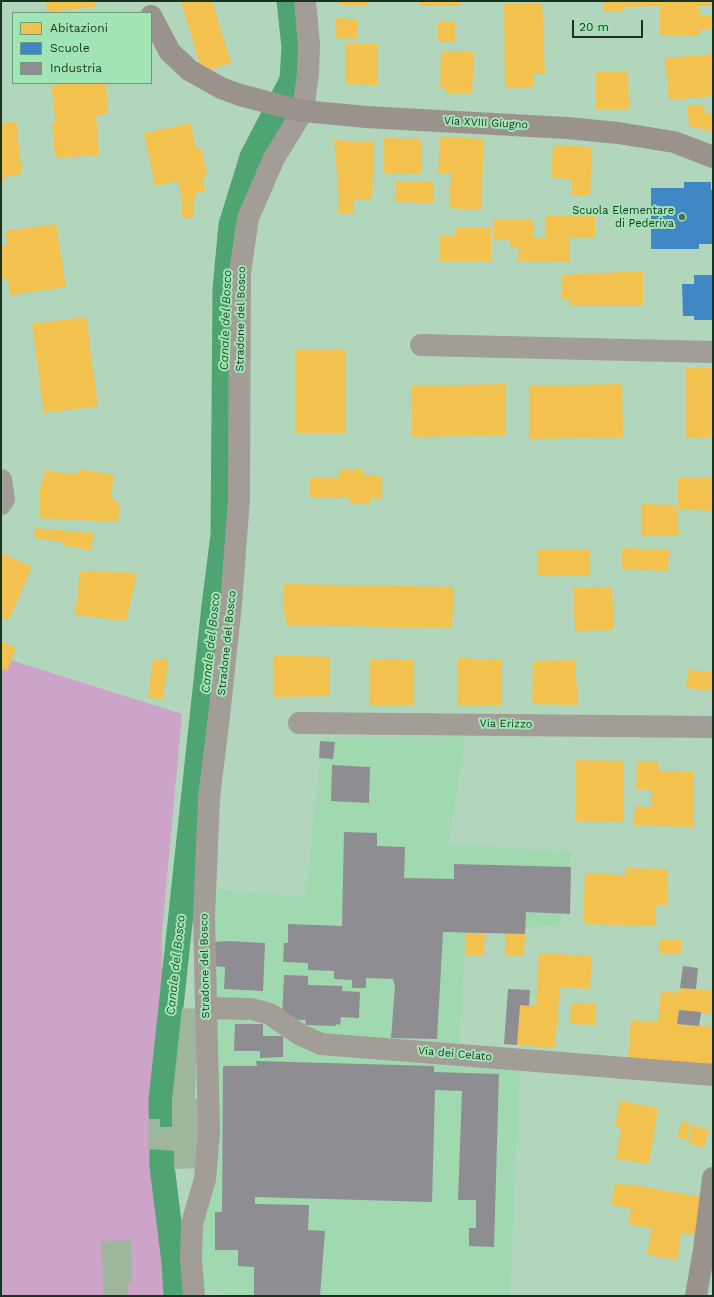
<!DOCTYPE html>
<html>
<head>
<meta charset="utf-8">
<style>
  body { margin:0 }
  #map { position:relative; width:714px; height:1297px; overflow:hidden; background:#b1d6bb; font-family:"Work Sans",sans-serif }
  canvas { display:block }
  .frame { position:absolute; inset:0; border:2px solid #183320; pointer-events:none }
  .legend { position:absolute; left:12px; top:12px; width:140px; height:72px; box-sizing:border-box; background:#a2e5b4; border:1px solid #6b9e79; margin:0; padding:5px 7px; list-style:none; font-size:12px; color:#183320 }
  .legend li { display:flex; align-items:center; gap:8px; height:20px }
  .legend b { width:20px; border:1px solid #6b9e79 }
  .scale { position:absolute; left:572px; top:20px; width:71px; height:18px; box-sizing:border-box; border:2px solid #183320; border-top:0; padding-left:5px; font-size:12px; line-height:14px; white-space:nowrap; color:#183320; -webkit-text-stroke:3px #a2e5b4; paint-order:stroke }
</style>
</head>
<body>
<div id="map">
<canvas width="714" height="1297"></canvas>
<div class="frame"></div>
<ul class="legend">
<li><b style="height:11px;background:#f2c14e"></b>Abitazioni</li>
<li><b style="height:11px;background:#3f88c5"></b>Scuole</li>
<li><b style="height:11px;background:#8d8d92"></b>Industria</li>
</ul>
<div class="scale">20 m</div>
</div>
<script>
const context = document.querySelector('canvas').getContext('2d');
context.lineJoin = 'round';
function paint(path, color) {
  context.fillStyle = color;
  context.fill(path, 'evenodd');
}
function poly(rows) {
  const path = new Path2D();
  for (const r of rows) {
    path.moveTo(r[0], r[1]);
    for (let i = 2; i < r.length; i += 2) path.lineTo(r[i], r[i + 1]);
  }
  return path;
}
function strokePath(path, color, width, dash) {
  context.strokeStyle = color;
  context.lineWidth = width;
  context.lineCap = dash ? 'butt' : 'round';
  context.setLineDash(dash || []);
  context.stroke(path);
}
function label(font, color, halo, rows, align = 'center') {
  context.font = font + ' "Work Sans",sans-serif';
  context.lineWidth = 4;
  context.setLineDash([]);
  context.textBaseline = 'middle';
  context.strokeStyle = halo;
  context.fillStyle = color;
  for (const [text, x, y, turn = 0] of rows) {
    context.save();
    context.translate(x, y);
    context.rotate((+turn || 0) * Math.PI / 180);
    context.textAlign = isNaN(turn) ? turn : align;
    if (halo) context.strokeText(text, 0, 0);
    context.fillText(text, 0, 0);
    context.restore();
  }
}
paint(poly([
  [465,736,449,844,572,852,561,925,466,932,458,1060,520,1067,510,1296,228,1296,219,1291,202,1290,197,1255,202,888,306,897,322,737]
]), '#a0d9b0');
paint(poly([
  [1,657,182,714,162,932,163,997,177,1095,176,1151,164,1222,161,1256,168,1296,1,1296]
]), '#cca3c9');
paint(poly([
  [46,1,95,1,95,7,47,12],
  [181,1,212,1,231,63,202,72],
  [340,1,368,1,368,5,340,5],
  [420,1,460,1,460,6,420,6],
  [604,1,713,1,713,6,699,6,699,15,713,15,713,29,700,29,699,36,660,36,660,6,623,7,623,12,604,12],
  [504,3,542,3,545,74,533,74,533,87,505,87],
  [335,18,357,19,357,39,335,38],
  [438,21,455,21,455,42,438,42],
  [345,44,378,44,377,85,345,84],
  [441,51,474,52,472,93,446,93,446,88,440,88],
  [713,54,713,96,669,100,665,58],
  [596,72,628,72,629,109,596,109],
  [76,83,106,83,108,114,96,115,99,155,55,158,52,124,56,124,51,85],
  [704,105,705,114,713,114,713,132,689,126,687,106],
  [16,122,22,174,6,176,6,180,1,181,1,123],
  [191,123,196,149,201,147,207,175,203,176,205,191,195,193,193,218,181,218,181,196,178,181,155,186,144,133],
  [440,137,484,139,481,210,449,208,451,173,438,173],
  [384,138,422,139,421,174,383,173],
  [334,140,374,142,372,200,354,199,354,213,338,213,339,198],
  [553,145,592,147,590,196,571,195,572,179,551,178],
  [396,181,434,182,434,203,395,202],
  [546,215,595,216,595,238,570,238,570,262,518,261,519,247,510,247,509,239,494,240,494,219,533,219,533,237,546,237],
  [56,224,66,287,10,295,8,278,1,279,1,246,7,245,5,231],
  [455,228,491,228,491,261,439,261,440,236,455,236],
  [643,271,643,306,569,306,569,299,562,299,562,275],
  [86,317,98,406,44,413,32,324],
  [295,349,346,349,346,433,295,433],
  [685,368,713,368,713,437,686,438],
  [505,384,506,435,412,437,411,386],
  [622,384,623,437,529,439,529,386],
  [79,469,114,475,111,496,120,506,118,522,39,518,40,489,45,470,78,475],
  [339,469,363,470,363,475,382,476,381,499,371,498,370,504,349,503,349,498,309,497,310,477,339,478],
  [678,477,713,477,713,511,678,509],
  [641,504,676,505,679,536,641,536],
  [35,528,94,533,91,550,64,546,64,542,34,538],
  [622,548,669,550,668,571,621,569],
  [538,549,590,550,590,576,538,575],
  [1,553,32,567,9,620,1,617],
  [80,571,137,573,126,621,75,615],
  [284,584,454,587,452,628,286,625,283,603],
  [612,587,614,630,575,631,573,588],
  [1,641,16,648,7,671,1,669],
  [273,655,330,657,330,696,274,697],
  [458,658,502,660,502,705,457,706],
  [153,659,168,660,163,699,148,698],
  [370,659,414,660,413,705,369,706],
  [575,660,578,705,532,704,533,661],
  [688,670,713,672,713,691,686,688],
  [576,760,624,761,623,822,575,821],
  [637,761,658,761,659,771,693,772,693,827,634,825,635,806,651,807,651,789,636,789],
  [625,868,668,869,667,905,656,905,656,926,583,924,585,873,625,875],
  [466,933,485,933,484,955,466,955],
  [505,934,525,934,524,956,505,955],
  [660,939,681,939,681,954,659,953],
  [539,953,592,956,590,989,560,987,555,1048,517,1045,520,1005,536,1006],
  [680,988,713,991,713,1014,679,1010,677,1024,713,1027,711,1065,628,1058,631,1020,658,1022,661,991,680,993],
  [571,1003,596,1004,595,1025,570,1024],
  [620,1101,658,1108,649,1164,616,1159,621,1128,615,1127],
  [682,1121,691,1124,686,1140,677,1137],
  [693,1125,709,1130,704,1148,688,1143],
  [615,1184,634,1185,701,1197,694,1235,681,1233,677,1260,647,1255,652,1228,628,1224,631,1208,611,1205]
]), '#f2c14e');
paint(poly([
  [684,182,711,182,711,190,713,190,713,244,699,244,699,249,651,249,651,188,684,188],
  [694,275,713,275,713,320,694,320,694,316,683,316,682,284,694,284]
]), '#3f88c5');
paint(poly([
  [320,741,335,742,333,759,319,758],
  [332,765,370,767,369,803,331,801],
  [344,832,377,833,377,846,405,847,404,878,454,879,454,864,571,867,570,914,526,912,525,934,443,932,437,1039,391,1038,395,986,393,979,366,978,366,988,352,988,352,980,334,979,334,971,308,970,308,963,283,962,284,943,288,943,288,924,342,926],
  [227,941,265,943,263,991,224,989,225,967,212,966,213,942],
  [683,966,698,968,696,989,680,988],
  [284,975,308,976,308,985,342,986,342,991,360,992,359,1018,341,1017,340,1025,336,1024,336,1026,305,1025,306,1020,282,1019],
  [508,989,530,990,529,1006,520,1005,517,1045,504,1044],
  [679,1010,701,1012,699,1026,677,1024],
  [235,1024,263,1024,263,1036,283,1036,283,1057,260,1058,260,1051,234,1051],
  [256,1061,434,1066,434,1072,499,1074,494,1247,469,1246,469,1228,476,1228,476,1200,458,1200,462,1091,435,1090,432,1202,255,1197,255,1204,309,1205,308,1230,325,1231,320,1296,254,1296,254,1267,238,1266,238,1250,215,1250,215,1212,222,1212,223,1066,257,1066]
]), '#8d8d92');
strokePath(poly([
  [176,1296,174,1262,162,1166,161,1100,214,606,223,535,225,289,231,225,252,157,292,80,294,47,289,1]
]), '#4fa571', 25);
paint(poly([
  [182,1008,198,1009,195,1099,202,1099,201,1168,174,1169,174,1151,148,1149,149,1119,160,1119,160,1127,172,1127,172,1100],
  [131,1240,132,1283,127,1283,128,1296,103,1296,102,1241]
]), '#9eb69d');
strokePath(poly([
  [421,345,713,352],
  [1,480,4,499,1,504],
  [299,723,713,727],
  [206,1008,252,1009,270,1014,299,1034,321,1044,713,1075],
  [194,1296,191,1259,192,1224,205,1179,209,1133,204,917,209,798,219,716,231,604,239,499,240,272,248,218,274,158,303,111,308,73,309,44,305,1]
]), '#a29d97', 22);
strokePath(poly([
  [151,16,170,52,189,70,221,88,240,95,289,108,303,111,366,117,567,128,618,133,674,142,713,157],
  [696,1296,704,1250,713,1178]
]), '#99938c', 22);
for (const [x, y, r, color] of [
  [682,217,4,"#4e6c56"]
]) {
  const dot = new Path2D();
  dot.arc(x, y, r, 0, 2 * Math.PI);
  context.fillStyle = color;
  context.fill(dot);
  strokePath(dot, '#a2e5b4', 1.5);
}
label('11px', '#183320', '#a2e5b4', [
  ["Via XVIII Giugno",486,123,3],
  ["Stradone del Bosco",241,319,-89],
  ["Stradone del Bosco",227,643,-84],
  ["Via Erizzo",506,724,1],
  ["Stradone del Bosco",205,966,-91],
  ["Via dei Celato",455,1054,5]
]);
label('11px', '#183320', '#a2e5b4', [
  ["Scuola Elementare",674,211],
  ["di Pederiva",674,224]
], 'right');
label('italic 12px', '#1d512f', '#a2e5b4', [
  ["Canale del Bosco",226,320,-88],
  ["Canale del Bosco",211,643,-84],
  ["Canale del Bosco",176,965,-84]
]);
</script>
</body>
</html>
